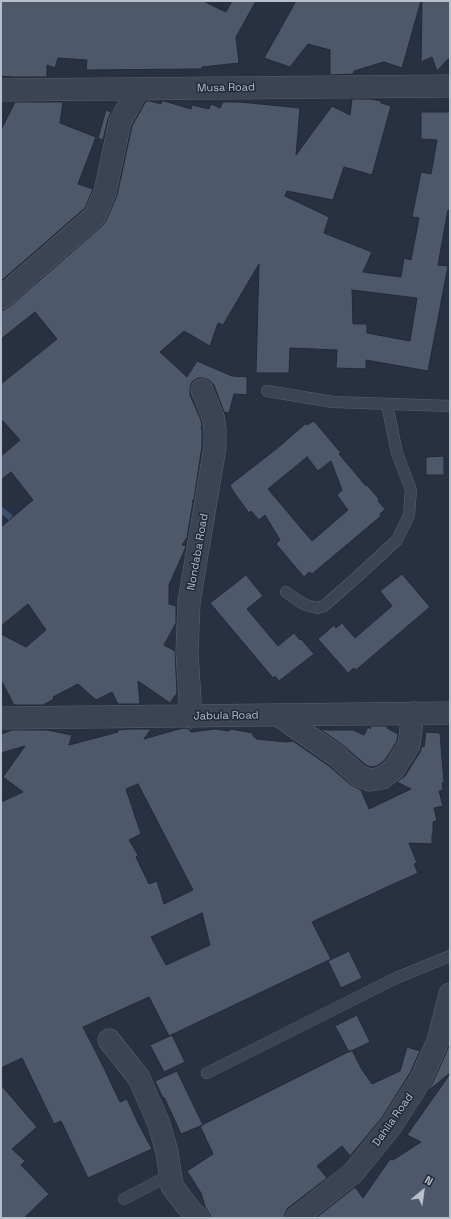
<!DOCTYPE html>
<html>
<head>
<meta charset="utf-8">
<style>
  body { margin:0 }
  #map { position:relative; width:451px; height:1219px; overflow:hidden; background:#273142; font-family:"Space Grotesk",sans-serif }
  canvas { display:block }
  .frame { position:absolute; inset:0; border:2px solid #b8bfcc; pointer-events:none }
  .north { position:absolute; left:403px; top:1171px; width:40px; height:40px; -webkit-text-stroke:3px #202837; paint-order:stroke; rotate:29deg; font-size:11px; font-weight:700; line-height:16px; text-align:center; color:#b8bfcc }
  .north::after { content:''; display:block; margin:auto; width:14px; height:18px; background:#b8bfcc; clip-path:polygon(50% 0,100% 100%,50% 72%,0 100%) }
</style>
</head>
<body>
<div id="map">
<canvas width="451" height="1219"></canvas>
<div class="frame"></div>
<div class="north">N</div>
</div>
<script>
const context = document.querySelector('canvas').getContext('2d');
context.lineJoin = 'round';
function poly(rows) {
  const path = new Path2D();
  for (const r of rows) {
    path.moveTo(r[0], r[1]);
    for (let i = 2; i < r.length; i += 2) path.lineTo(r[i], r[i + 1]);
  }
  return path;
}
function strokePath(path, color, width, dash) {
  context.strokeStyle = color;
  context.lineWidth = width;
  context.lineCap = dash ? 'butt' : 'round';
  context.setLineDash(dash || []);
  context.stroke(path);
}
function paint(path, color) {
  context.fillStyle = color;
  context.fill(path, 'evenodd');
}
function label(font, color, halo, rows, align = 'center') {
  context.font = font + ' "Space Grotesk",sans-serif';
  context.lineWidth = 3;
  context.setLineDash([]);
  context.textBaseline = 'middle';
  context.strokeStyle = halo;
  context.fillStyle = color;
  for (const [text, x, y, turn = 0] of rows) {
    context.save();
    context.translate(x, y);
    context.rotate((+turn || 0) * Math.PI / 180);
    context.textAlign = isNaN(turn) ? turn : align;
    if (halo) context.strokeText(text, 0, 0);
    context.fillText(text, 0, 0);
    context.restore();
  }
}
strokePath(poly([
  [1,510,9,516,15,524]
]), '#3d4e6a', 6);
const building = poly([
  [1,1,203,1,226,12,232,1,256,1,236,37,239,63,202,67,202,69,194,69,86,70,87,60,58,58,55,68,47,65,47,77,12,77,1,76,1,1],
  [296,1,421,1,402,68,384,62,354,71,353,74,330,75,330,50,308,44,290,67,264,58,296,1],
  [422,1,450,1,450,57,437,71,432,57,421,62,422,1],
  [352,99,371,99,381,101,381,103,391,106,372,175,344,167,333,200,287,191,285,196,329,217,324,233,372,252,363,272,401,277,404,258,411,260,419,218,412,217,421,172,431,174,437,140,421,139,421,112,450,112,450,210,448,210,438,265,448,266,428,371,366,360,366,369,336,368,337,350,290,348,289,373,256,373,259,264,223,325,218,323,210,346,184,331,160,352,187,377,197,361,232,376,247,377,247,395,234,394,229,413,224,412,214,385,209,380,203,378,198,378,192,382,190,388,190,395,201,420,202,426,201,428,202,430,202,446,194,499,192,501,193,502,187,538,182,545,186,546,185,549,169,585,169,604,176,606,176,623,164,645,175,651,177,693,170,703,138,681,140,704,118,704,112,692,96,700,78,684,53,697,54,699,43,705,14,705,1,680,1,634,26,647,46,630,28,604,1,626,1,527,33,500,11,472,1,480,1,456,20,440,1,419,1,384,57,339,35,312,1,339,1,310,4,310,9,307,103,225,106,221,117,195,132,126,146,101,150,101,161,104,162,101,164,101,191,109,192,105,209,109,211,104,220,108,223,102,240,102,300,108,296,155,332,106,350,115,352,99],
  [352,290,417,298,410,341,367,333,367,324,353,324,352,290],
  [15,102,63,102,60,123,96,137,78,184,93,189,85,208,1,281,1,130,15,102],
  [106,110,111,112,108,119,103,140,98,138,106,110],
  [314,421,341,453,339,454,366,486,367,485,379,499,378,501,385,509,380,514,381,516,312,574,309,572,304,577,276,544,280,540,265,515,259,520,251,511,249,513,233,491,230,485,280,446,305,424,307,425,314,421],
  [307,457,318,471,331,461,342,490,337,495,348,510,312,541,268,489,307,457],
  [444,456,444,475,426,475,426,457,444,456],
  [402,574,430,607,356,670,354,668,348,673,318,639,334,625,336,628,342,623,355,638,392,606,380,591,402,574],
  [246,575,263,596,247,609,278,646,294,633,300,640,301,639,314,654,279,681,275,676,273,678,210,603,246,575],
  [371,726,388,726,387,728,398,734,397,741,385,760,377,766,371,767,366,765,344,746,320,729,327,730,353,730,364,735,368,727,370,729,371,726],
  [129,729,151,729,144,739,179,729,186,728,189,729,191,732,215,729,229,731,230,729,253,733,253,736,257,739,286,742,293,741,329,766,351,785,361,790,369,809,411,789,397,782,405,776,420,752,422,746,424,747,426,732,440,733,444,782,442,783,443,790,439,791,443,806,434,808,437,821,433,822,433,833,432,834,432,844,409,843,417,863,414,864,418,873,389,886,312,922,331,959,169,1036,149,997,83,1027,103,1066,120,1102,127,1099,138,1123,152,1149,88,1178,61,1121,54,1124,22,1058,1,1068,1,802,23,792,3,777,25,746,1,753,1,734,12,730,47,730,72,735,69,745,118,732,118,730,129,729],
  [138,784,193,890,164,904,157,881,149,884,136,857,138,855,129,840,141,834,126,789,138,784],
  [202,913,210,945,166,965,151,937,202,913],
  [349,951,362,978,341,988,328,961,349,951],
  [357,1015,370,1042,349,1052,335,1026,357,1015],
  [172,1035,185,1062,164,1072,150,1045,172,1035],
  [450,1044,450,1073,428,1091,432,1084,450,1044],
  [407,1047,420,1051,410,1073,381,1119,350,1156,342,1146,317,1166,327,1178,288,1208,285,1213,284,1218,210,1218,210,1215,205,1207,201,1193,187,1171,213,1154,200,1126,352,1050,361,1068,372,1084,400,1071,407,1047],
  [177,1071,203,1125,181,1134,164,1097,163,1098,155,1081,177,1071],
  [450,1074,450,1218,316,1218,355,1187,363,1198,390,1159,393,1160,421,1142,407,1135,450,1074],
  [1,1085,37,1127,12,1149,25,1161,21,1165,49,1194,24,1218,1,1218,1,1085]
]);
paint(building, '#4d586b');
strokePath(building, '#222a39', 1);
const service = poly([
  [267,391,333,402,450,406],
  [286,592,297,600,306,605,317,608,324,606,358,576,397,540,409,515,411,490,397,453,387,404],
  [207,1073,396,978,450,956],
  [124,1199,170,1175]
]);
const minor = poly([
  [1,90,450,86],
  [1,298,95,216,105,192,120,122,138,89],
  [278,715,337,756,359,776,370,780,382,778,394,769,409,745,413,713],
  [191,717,187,652,189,602,215,447,215,429,213,417,202,390],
  [1,718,450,713],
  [109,1040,139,1078,159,1124,167,1152,172,1186,187,1206,198,1218],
  [296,1218,353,1173,391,1126,421,1079,438,1041,450,994]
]);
strokePath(service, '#59616f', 12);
strokePath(minor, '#59616f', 23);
strokePath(service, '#3b4452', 11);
strokePath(minor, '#3b4452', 22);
label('11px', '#b8bfcc', '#202837', [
  ["Musa Road",226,88,-1],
  ["Nondaba Road",198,552,-80],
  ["Jabula Road",226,716,-1],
  ["Dahlia Road",393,1120,-55]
]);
</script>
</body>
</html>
